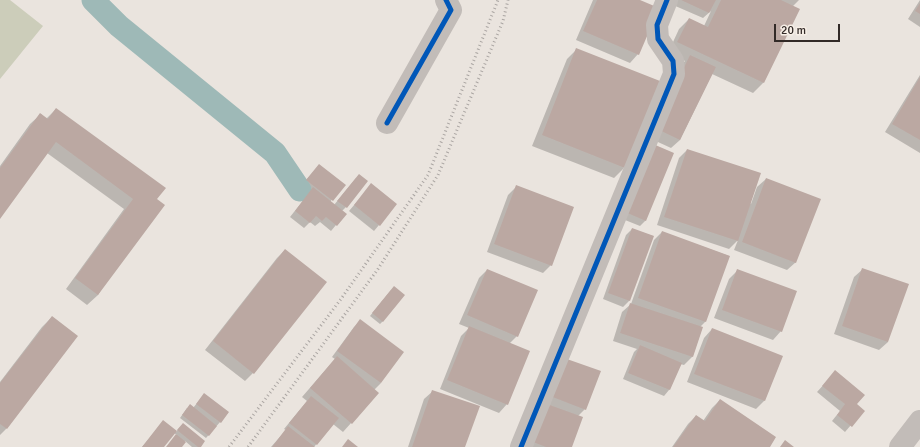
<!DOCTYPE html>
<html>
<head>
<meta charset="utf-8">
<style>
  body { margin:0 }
  #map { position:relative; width:920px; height:447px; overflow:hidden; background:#eae4de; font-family:Signika,sans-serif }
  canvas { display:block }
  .scale { position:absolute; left:774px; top:24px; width:66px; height:18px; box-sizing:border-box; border:2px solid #322a27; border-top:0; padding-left:5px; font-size:12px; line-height:14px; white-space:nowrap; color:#322a27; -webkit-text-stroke:3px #f6eee6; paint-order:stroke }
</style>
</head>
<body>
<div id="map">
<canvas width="920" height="447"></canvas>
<div class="scale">20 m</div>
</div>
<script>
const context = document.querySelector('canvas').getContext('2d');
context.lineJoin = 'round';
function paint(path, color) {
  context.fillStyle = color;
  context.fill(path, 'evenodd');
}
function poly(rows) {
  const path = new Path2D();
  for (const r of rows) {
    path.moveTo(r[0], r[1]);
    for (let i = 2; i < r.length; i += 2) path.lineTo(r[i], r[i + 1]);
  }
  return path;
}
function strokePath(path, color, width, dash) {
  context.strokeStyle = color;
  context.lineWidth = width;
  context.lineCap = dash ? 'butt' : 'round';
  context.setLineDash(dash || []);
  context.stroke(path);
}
paint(poly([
  [0,0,10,0,43,26,0,79]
]), '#cccdba');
paint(poly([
  [593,0,637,0,638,54,630,63,576,40],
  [675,0,799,0,792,7,798,9,763,83,753,93,712,74,680,140,671,148,647,137,682,64,685,61,668,53,679,29,689,19,704,26,711,11,703,18,673,5],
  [920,0,920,27,908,19],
  [577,49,624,168,614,178,532,146,567,59],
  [920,75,920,153,885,132],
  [56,109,156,199,98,295,87,305,66,289,124,209,47,153,0,217,0,166,30,124,41,114,46,119],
  [653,146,646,220,640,226,620,218],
  [687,150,750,203,751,204,757,187,766,179,796,262,787,270,734,250,738,240,729,249,657,225,679,158],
  [319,165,344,185,330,202,334,205,356,178,346,207,342,211,336,225,331,231,320,222,315,226,310,222,304,228,290,217,309,193,301,186],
  [371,185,379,225,374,231,349,211],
  [517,186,551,265,543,273,487,252,508,195],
  [632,229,653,236,629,301,623,307,603,299,626,235],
  [662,232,729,256,705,322,700,327,702,328,692,357,684,365,680,364,669,390,664,396,623,379,634,352,637,349,613,341,622,312,631,304,654,240],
  [285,250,253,373,245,381,205,350,277,258],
  [863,269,888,342,879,350,834,334,854,277],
  [487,270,517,336,509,344,507,404,499,413,440,389,461,336,469,328,459,324,479,278],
  [737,271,781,331,773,340,714,318,729,279],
  [391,290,383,321,380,324,370,316],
  [52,317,6,429,0,435,0,382,42,327],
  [360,321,381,383,374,390,378,393,343,432,333,424,314,447,271,447,286,430,284,429,307,401,302,397,335,359,332,357,354,327],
  [712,329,782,357,764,401,756,409,687,382,704,338],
  [565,359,585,409,578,416,571,447,527,447],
  [835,372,855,404,863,411,845,432,832,421,840,411,817,392],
  [433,391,464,447,408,447,424,399],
  [202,397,228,413,206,438,180,418,187,408,193,408],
  [720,400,769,447,672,447,688,424,696,416,703,421,712,408],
  [163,422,176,432,180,427,200,447,192,447,185,441,181,447,167,447,177,435,174,433,163,447,142,447]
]), '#0003');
strokePath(poly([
  [93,0,119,26,275,153,300,190]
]), '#9eb9b7', 23);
paint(poly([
  [597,0,640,0,659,8,639,55,583,31],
  [681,0,716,0,709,13],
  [721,0,781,0,800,9,764,83,677,42,689,18,708,27],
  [920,3,920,14,915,11],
  [576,48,660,81,625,168,542,135],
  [690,55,716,67,680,140,655,128],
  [920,77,920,140,892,124],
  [56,108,166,188,157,199,165,205,98,295,75,278,133,199,56,142,0,219,0,168,40,113,48,119],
  [653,144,674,153,646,221,625,212],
  [687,149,761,173,738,241,664,217],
  [319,164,346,185,333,201,306,180],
  [359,174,368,181,347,208,337,201],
  [766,178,821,199,796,263,742,242],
  [371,183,397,204,380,226,354,205],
  [516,185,574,207,552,266,494,244],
  [313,187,347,214,337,226,326,217,322,221,316,216,310,223,295,211],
  [632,228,654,236,630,301,608,293],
  [662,231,730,256,706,322,638,298],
  [285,249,327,282,254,374,213,341],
  [862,268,909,284,888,342,842,326],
  [487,269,538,290,518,337,467,315],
  [737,269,797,291,782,332,722,310],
  [394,286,405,295,383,322,372,313],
  [630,303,703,327,693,357,620,333],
  [52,316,78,336,7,429,0,424,0,383],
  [360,319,404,352,381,383,337,351],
  [469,326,530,351,508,405,447,380],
  [712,328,783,356,765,401,694,374],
  [640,345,682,363,670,390,628,373],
  [337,356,379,393,352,424,310,388],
  [564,358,601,371,586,410,550,396],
  [835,370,865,395,857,404,865,411,852,427,837,415,845,404,822,386],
  [432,390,480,406,465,447,412,447],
  [204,393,229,412,221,423,196,404],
  [311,396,339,418,317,445,289,423],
  [720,399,776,437,770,447,673,447,696,415,705,421],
  [190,404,217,426,209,436,182,415],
  [547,404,583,417,572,447,546,447,533,442],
  [163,420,177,431,164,447,142,447],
  [183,423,205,441,201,447,198,447,177,430],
  [288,426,315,447,272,447],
  [176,434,186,442,182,447,166,447],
  [348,439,358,447,342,447],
  [785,440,794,447,780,447]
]), '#bba8a2');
strokePath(poly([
  [387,123,451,10,446,0],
  [521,447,674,74,673,61,658,39,657,25,667,0],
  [900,447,920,421]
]), '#c2bcb8', 22);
strokePath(poly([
  [229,447,341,299,428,175,498,0],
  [248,447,378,269,438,175,503,21,508,0]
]), '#aaa5a2', 3, [1, 3]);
strokePath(poly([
  [387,123,451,10,446,0],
  [521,447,674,74,673,61,658,39,657,25,667,0]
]), '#0057b8', 5);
</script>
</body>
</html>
